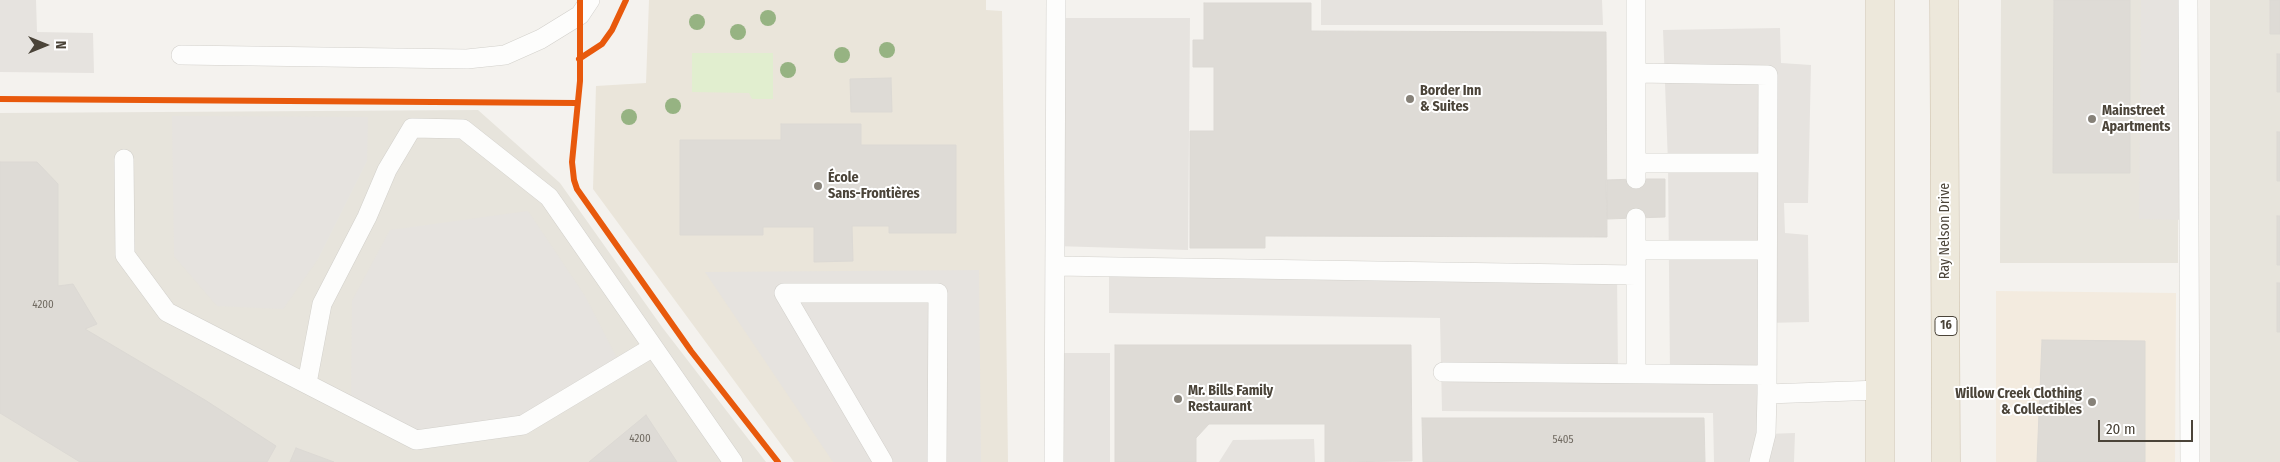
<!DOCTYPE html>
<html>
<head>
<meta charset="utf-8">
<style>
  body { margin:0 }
  #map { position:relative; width:2280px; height:462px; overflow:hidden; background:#f4f2ee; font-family:"Fira Sans Condensed",sans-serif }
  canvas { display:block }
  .north { position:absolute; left:20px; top:20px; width:50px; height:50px; -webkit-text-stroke:4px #fff; paint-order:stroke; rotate:90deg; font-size:14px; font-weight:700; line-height:20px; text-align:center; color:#4b4439 }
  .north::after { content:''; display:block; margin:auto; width:18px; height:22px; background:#4b4439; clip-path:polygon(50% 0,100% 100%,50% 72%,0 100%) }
  .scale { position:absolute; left:2098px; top:420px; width:95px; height:22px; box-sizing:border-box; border:2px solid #4b4439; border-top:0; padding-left:6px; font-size:15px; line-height:18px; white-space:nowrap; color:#4b4439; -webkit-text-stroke:4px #fff; paint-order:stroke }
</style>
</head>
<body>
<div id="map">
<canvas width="2280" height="462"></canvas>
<div class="north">N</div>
<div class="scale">20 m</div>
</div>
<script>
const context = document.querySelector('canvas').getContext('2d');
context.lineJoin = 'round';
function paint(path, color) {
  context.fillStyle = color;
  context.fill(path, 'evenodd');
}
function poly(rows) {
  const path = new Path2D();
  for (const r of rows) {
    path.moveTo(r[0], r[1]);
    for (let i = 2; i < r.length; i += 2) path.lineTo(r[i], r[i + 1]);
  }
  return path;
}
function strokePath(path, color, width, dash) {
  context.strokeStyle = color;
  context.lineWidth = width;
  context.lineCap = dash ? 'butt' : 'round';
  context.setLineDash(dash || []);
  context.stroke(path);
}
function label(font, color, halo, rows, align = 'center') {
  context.font = font + ' "Fira Sans Condensed",sans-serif';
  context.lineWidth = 4;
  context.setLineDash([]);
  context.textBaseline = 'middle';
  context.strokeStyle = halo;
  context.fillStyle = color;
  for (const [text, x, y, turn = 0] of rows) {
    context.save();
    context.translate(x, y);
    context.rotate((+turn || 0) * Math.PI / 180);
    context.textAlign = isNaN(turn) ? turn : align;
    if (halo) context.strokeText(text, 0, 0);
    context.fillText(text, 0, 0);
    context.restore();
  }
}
paint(poly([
  [2001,0,2178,0,2178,263,2000,263],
  [2210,0,2280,0,2280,462,2210,462],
  [478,110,560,183,662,327,766,462,0,462,0,113]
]), '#e7e4dc');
paint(poly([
  [1996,291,2176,293,2175,462,1996,462]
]), '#f3ebdf');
paint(poly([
  [649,0,986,0,986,10,1002,11,1008,462,794,462,593,189,596,86,646,83]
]), '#eae5da');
paint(poly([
  [692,53,773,53,773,99,752,99,749,93,692,92]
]), '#e1eecf');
paint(poly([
  [0,0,36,0,37,32,93,33,94,73,0,72],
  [1321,0,1602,0,1603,25,1321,25],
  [2141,0,2188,0,2189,220,2139,219],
  [1056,18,1190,18,1188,250,1055,246],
  [1780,28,1781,63,1811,65,1808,203,1784,203,1785,233,1808,235,1809,322,1766,323,1766,434,1795,433,1794,462,1714,462,1713,413,1442,411,1440,318,1109,313,1109,266,1617,274,1618,373,1670,374,1668,163,1663,30],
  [172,116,368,117,367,161,318,259,283,309,217,306,174,256],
  [528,211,585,296,621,366,523,425,416,440,351,406,352,301,390,230],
  [979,270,981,462,833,462,705,272],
  [1055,353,1110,353,1110,462,1054,462],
  [1314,439,1315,462,1219,462,1233,440]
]), '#e6e3df');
const building = poly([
  [2054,0,2130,0,2130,173,2053,173,2054,0],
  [2270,0,2280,0,2280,34,2270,34,2270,0],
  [1204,3,1311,3,1311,31,1606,32,1607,237,1265,236,1265,248,1190,248,1190,131,1214,131,1214,67,1193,67,1193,40,1204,40,1204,3],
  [2277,54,2280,54,2280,92,2277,92,2277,54],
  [891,78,892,112,851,112,850,79,891,78],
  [781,124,861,124,861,145,956,145,956,233,889,233,889,226,852,226,853,261,814,262,814,227,763,227,763,235,680,235,680,140,781,140,781,124],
  [2277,132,2280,132,2280,181,2277,181,2277,132],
  [0,162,37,162,58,184,58,286,73,284,97,324,85,329,205,400,276,446,267,462,80,462,0,413,0,162],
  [1636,179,1665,179,1665,217,1607,219,1606,180,1636,179],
  [2277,216,2280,216,2280,265,2277,265,2277,216],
  [2277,283,2280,283,2280,332,2277,332,2277,283],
  [2042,340,2145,341,2145,462,2037,462,2042,340],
  [1115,345,1411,345,1412,461,1325,462,1325,424,1209,424,1196,438,1196,462,1115,462,1115,345],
  [646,415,677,462,589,462,646,415],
  [1422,418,1704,418,1705,462,1423,462,1422,418],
  [296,448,334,462,290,462,296,448]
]);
paint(building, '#dedbd6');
strokePath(building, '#dcd9d4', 1);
const lane = poly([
  [1636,0,1636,179],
  [2188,0,2190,462],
  [181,55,467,59,505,55,541,39,580,15,590,0],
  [1636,73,1768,75,1767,394],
  [124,159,125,255,167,312,416,440,523,425,653,347],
  [1636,163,1767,163],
  [1636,218,1636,374],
  [1636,250,1766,250],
  [1055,266,1636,275],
  [1443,372,1766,375],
  [307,383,322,304,367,217,387,170,412,128,463,129,549,197,733,462],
  [883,462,784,293,938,293,937,462],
  [1054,462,1056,0],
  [1759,462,1766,434,1767,394,1880,390]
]);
const highway = poly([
  [1880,0,1880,462],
  [1944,0,1946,462]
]);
strokePath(lane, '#d2d0cb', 20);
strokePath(highway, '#ccbfa9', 29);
strokePath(lane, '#fdfdfc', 19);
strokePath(highway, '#ede8db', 28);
strokePath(poly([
  [580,0,580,81,572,162,574,180,577,189,691,351,778,462],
  [579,59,602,44,612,30,626,0],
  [0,99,577,103]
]), '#e8590c', 6);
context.fillStyle = '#96b382';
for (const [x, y] of [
  [768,18],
  [697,22],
  [738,32],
  [887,50],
  [842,55],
  [788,70],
  [673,106],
  [629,117]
]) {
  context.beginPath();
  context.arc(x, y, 8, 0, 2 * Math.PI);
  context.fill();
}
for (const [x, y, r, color] of [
  [1410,99,5,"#868178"],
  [2092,119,5,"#868178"],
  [818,186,5,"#868178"],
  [1178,399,5,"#868178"],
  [2092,402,5,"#868178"]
]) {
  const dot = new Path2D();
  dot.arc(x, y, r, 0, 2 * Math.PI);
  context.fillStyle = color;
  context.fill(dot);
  strokePath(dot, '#fff', 2);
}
label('11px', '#706a61', null, [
  ["4200",43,305],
  ["4200",640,439],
  ["5405",1563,440]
]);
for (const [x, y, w] of [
  [1946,326,22]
]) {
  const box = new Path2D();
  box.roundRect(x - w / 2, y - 9.5, w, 19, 4);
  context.fillStyle = '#fff';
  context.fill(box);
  strokePath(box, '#4b4439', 1);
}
label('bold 12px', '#4b4439', null, [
  ["16",1946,326]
]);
label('bold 14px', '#4b4439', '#fff', [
  ["Border Inn",1420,91],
  ["& Suites",1420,107],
  ["Mainstreet",2102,111],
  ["Apartments",2102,127],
  ["École",828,178],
  ["Sans-Frontières",828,194],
  ["Mr. Bills Family",1188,391],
  ["Restaurant",1188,407],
  ["Willow Creek Clothing",2082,394,"right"],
  ["& Collectibles",2082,410,"right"]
], 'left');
label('14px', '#4b4439', '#fff', [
  ["Ray Nelson Drive",1945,231,-90]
]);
</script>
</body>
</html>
